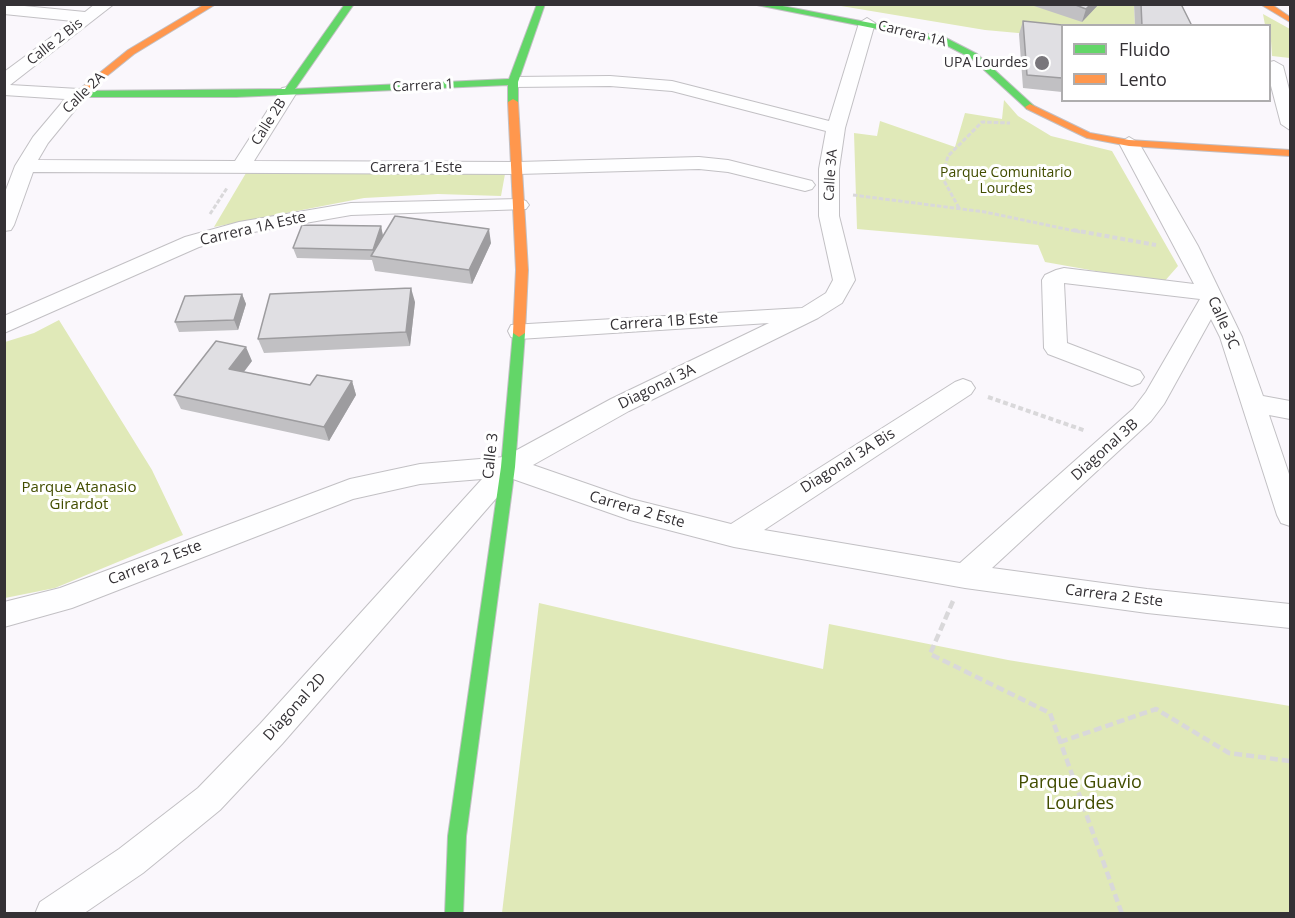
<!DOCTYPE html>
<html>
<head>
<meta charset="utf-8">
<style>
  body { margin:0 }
  #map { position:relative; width:1295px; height:918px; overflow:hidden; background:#faf7fc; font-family:"Open Sans",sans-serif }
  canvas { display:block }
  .frame { position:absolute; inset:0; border:6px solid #343135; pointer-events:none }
  .legend { position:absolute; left:1061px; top:24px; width:210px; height:78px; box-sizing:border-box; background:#fff; border:2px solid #aeadae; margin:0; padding:8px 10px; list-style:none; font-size:18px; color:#343135 }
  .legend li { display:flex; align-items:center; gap:12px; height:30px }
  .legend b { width:30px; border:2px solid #aeadae }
</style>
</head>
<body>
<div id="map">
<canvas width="1295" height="918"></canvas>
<div class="frame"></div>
<ul class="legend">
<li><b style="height:8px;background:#63d668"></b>Fluido</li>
<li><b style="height:8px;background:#ff974d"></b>Lento</li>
</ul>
</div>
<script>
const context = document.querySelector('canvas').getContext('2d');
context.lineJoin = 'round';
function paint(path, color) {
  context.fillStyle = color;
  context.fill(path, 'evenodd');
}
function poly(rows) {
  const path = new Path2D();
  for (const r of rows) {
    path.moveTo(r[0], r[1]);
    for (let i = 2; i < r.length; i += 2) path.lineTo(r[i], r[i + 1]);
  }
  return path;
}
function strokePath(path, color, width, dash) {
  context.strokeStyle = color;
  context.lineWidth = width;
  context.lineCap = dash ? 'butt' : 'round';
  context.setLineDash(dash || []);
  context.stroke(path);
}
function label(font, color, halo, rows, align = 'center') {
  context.font = font + ' "Open Sans",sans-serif';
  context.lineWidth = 6;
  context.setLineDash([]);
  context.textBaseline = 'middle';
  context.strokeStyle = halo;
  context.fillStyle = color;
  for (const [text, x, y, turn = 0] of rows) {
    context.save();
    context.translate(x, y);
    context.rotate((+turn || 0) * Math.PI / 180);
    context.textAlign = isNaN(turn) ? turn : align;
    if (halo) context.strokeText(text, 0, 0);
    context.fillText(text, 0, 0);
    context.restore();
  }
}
paint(poly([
  [835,5,1134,5,1135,25,1062,26,1062,37,985,30],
  [1263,14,1290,29,1290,58,1272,56,1270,26,1265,25],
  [1004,100,1018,116,1051,136,1112,151,1178,266,1163,283,1045,262,1038,245,857,229,854,133,877,136,880,121,955,147,965,113,1002,119],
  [246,173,505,174,501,196,438,194,364,198,214,227],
  [59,320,152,470,183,535,55,588,5,598,5,342,34,333],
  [539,603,823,669,829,624,1008,660,1290,706,1290,913,502,913]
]), '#e0e9b8');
const street = poly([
  [4,4,85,12,95,4,114,4,10,85,79,89,88,94,48,143,38,160,235,161,282,88,288,87,297,92,254,161,518,162,699,157,728,160,812,181,815,185,812,189,805,191,728,172,699,169,518,174,33,172,14,225,11,230,4,231,4,195,15,166,33,137,65,99,4,95,4,72,73,21,4,14,4,4],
  [867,18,875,23,845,128,839,169,839,216,855,280,842,303,818,318,629,411,533,465,631,499,731,524,955,382,963,379,971,382,975,388,971,394,764,530,960,563,1133,409,1146,392,1200,299,1064,283,1067,343,1140,371,1144,377,1140,383,1132,386,1124,383,1048,354,1044,348,1042,280,1045,275,1056,270,1064,268,1194,284,1119,143,1129,137,1139,143,1198,246,1242,337,1263,396,1290,401,1290,419,1269,415,1290,477,1290,526,1281,523,1277,515,1220,337,1211,319,1164,404,1151,421,992,568,1147,589,1290,604,1290,628,1147,613,965,588,734,547,630,520,513,479,282,744,220,810,143,873,83,914,35,914,40,902,119,849,198,788,260,724,482,479,420,484,353,499,72,608,4,627,4,602,60,588,350,479,420,464,504,457,611,399,769,323,519,339,511,337,508,331,511,325,802,308,826,293,833,280,819,216,819,169,826,131,672,91,610,86,513,87,504,82,513,77,610,76,672,81,829,121,859,23,867,18],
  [1274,61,1283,66,1290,93,1290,130,1281,124,1270,82,1270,62,1274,61],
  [519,199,526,201,529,205,526,209,351,215,248,233,199,247,4,333,4,316,185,237,239,222,351,203,519,199]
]);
const fast = poly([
  [345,4,354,4,295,89,509,79,537,4,545,4,518,82,518,102,513,105,508,102,508,85,236,97,79,97,74,94,79,91,285,89,345,4],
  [752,4,772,4,944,37,977,54,1035,107,1027,109,971,58,938,41,752,4],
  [519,329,525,333,515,467,466,836,463,914,445,914,448,836,501,467,513,333,519,329]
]);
const slow = poly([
  [205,4,216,4,134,54,82,96,76,96,76,92,128,50,205,4],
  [1260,4,1271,4,1290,17,1290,22,1260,4],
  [513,99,518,102,528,270,525,333,519,337,513,333,516,270,508,102,513,99],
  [1030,104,1090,133,1129,140,1290,150,1290,156,1129,146,1087,138,1027,109,1025,107,1030,104]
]);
strokePath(street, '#c2c0c4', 2);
strokePath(fast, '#c2c0c4', 2);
strokePath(slow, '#c2c0c4', 2);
strokePath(poly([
  [853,195,985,212,1080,232],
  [959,208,942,177,948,156,982,122,1010,123],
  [210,214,227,188]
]), '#d9d8da', 3, [4.5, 2]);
strokePath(poly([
  [1073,230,1156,245],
  [988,397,1086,431]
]), '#d9d8da', 4, [5, 3]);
strokePath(poly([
  [953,601,930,654,1050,713,1122,914],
  [1060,742,1156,709,1229,753,1290,761]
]), '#d9d8da', 4.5, [8, 4]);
paint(street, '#fefeff');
paint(fast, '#63d668');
paint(slow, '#ff974d');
paint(poly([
  [1028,4,1099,4,1082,22],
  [1134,4,1181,4,1191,24,1190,26,1135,26],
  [1023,21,1062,26,1062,92,1023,88,1019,34],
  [381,226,383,236,382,238,491,243,472,284,375,271,372,260,297,258,293,248],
  [242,294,246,304,238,330,179,332,175,322],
  [415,302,410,346,264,353,258,339],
  [252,361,244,372,310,385,352,381,356,395,329,441,181,409,174,395]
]), '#c1c0c3');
paint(poly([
  [1091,4,1099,4,1082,22,1086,9],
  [381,226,383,236,376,257,375,257,373,250],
  [489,229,491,243,472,284,469,270],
  [411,288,415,302,410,346,406,332],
  [242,294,246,304,238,330,234,320],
  [246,347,252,361,235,383,229,369],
  [352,381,356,395,329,441,324,427]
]), '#9d9c9f');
const building = poly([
  [1073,4,1091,4,1086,9,1073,4],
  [1141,4,1181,4,1191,24,1189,26,1142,26,1141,4],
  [1023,21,1072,26,1062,26,1062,78,1027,75,1023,21],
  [395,216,489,229,469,270,371,256,395,216],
  [302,225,381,226,373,250,293,248,302,225],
  [411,288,406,332,258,339,270,294,411,288],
  [242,294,234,320,175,322,185,296,242,294],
  [216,341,246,347,229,369,310,385,317,375,352,381,324,427,174,395,216,341]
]);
paint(building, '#e0dfe3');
strokePath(building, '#9d9c9f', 1.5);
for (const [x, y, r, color] of [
  [1042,63,8,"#79767b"]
]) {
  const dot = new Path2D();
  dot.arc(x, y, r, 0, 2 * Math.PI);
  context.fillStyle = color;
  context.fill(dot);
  strokePath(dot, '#fff', 2);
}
label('14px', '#343135', '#fff', [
  ["Carrera 1A",912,34,14],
  ["Calle 2 Bis",55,42,-38],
  ["Carrera 1",423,86,-3],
  ["Calle 2A",84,93,-44],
  ["Calle 2B",269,122,-58],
  ["Carrera 1 Este",416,168],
  ["Calle 3A",831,175,-86]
]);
label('14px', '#343135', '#fff', [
  ["UPA Lourdes",1028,63]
], 'right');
label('14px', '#424d00', '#fff', [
  ["Parque Comunitario",1006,173],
  ["Lourdes",1006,189]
]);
label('15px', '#343135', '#fff', [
  ["Carrera 1A Este",253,229,-13],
  ["Carrera 1B Este",664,322,-4],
  ["Calle 3C",1223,323,66],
  ["Diagonal 3A",657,387,-26],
  ["Diagonal 3B",1105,450,-42],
  ["Calle 3",491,456,-84],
  ["Diagonal 3A Bis",848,461,-32],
  ["Carrera 2 Este",637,510,16],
  ["Carrera 2 Este",155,563,-21],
  ["Carrera 2 Este",1114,596,7],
  ["Diagonal 2D",295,707,-48]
]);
label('15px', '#424d00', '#fff', [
  ["Parque Atanasio",79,488],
  ["Girardot",79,505]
]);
label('18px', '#424d00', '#fff', [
  ["Parque Guavio",1080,783],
  ["Lourdes",1080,804]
]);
</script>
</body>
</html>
